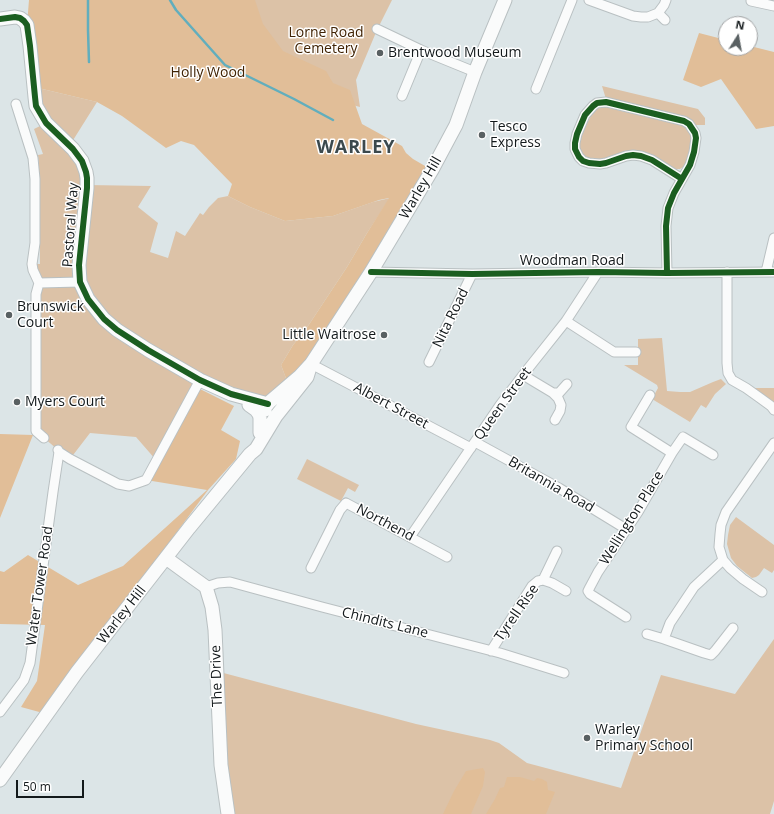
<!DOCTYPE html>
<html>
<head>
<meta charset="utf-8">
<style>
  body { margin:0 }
  #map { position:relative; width:774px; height:814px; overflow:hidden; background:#dce5e7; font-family:"Open Sans",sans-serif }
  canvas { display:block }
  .north { position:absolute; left:718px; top:16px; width:40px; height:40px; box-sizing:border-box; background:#fff; border:1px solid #a1a3a4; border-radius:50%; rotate:11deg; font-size:11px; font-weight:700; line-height:16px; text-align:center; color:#13191b }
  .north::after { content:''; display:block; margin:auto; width:14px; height:18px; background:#596062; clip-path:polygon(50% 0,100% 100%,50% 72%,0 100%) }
  .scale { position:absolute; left:16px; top:780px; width:68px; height:18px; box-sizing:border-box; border:2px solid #13191b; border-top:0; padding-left:5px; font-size:12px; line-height:14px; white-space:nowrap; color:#13191b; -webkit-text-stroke:3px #fff; paint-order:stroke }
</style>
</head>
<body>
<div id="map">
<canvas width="774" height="814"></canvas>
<div class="north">N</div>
<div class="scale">50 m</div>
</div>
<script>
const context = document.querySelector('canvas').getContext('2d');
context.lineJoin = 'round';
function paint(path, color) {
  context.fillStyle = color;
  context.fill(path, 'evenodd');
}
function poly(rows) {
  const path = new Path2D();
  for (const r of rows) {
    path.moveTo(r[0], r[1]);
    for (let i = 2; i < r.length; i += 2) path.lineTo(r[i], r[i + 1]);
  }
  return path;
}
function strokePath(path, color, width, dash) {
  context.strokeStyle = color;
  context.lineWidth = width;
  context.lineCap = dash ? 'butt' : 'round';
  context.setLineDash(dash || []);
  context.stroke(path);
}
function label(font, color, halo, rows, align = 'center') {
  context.font = font + ' "Open Sans",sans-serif';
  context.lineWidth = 3;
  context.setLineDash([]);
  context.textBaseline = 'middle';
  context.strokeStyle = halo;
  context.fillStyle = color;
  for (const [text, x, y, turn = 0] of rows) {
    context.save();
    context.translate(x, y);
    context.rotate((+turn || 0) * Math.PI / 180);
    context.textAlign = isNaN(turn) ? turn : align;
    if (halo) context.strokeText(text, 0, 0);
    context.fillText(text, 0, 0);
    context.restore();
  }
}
paint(poly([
  [247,0,392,0,377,30,356,80,360,107,345,103,246,38],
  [602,86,698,109,705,118,705,125,694,125,606,99],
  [34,87,97,102,70,145,87,185,151,186,138,207,158,223,150,252,168,258,176,231,185,236,200,213,203,215,209,207,218,198,228,196,250,207,285,221,333,216,373,202,390,198,367,233,347,267,306,329,293,345,281,365,287,381,260,402,200,380,156,460,136,437,90,433,70,459,58,450,36,431,36,294,32,264,40,264,39,166,38,155,43,154,34,129,46,123],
  [605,107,681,125,685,127,689,131,692,139,692,144,686,165,680,169,674,169,644,152,638,151,630,151,603,160,592,160,586,157,582,153,580,149,579,142,582,133,592,114,596,109],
  [662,338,667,391,680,392,690,392,713,382,721,379,726,384,715,394,706,408,701,405,690,422,652,399,658,388,657,385,624,365,638,365,638,339],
  [746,388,774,388,774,411],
  [307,459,359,485,355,492,348,488,341,501,297,479],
  [736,517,774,545,774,570,772,573,764,568,759,575,756,577,752,578,737,566,731,558,727,544,728,535,730,525],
  [774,639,774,801,770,814,228,814,216,671,416,724,490,740,499,743,527,763,621,788,661,675,735,694]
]), '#dcc2a7');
paint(poly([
  [29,0,255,0,263,24,283,51,326,71,333,83,350,90,362,124,402,146,406,153,413,159,432,170,311,364,287,381,281,365,293,345,306,329,347,267,367,233,389,198,379,200,333,216,285,221,250,207,228,196,232,184,194,145,181,141,166,148,122,116,97,102,34,87,27,25],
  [699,33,726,40,726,48,750,48,750,46,774,52,774,126,756,129,721,79,701,87,683,80],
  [196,387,234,406,221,430,240,441,236,459,208,490,43,713,21,707,37,681,45,625,0,624,0,571,4,572,28,555,78,585,123,566,207,490,146,480],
  [0,434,33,435,0,518],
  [483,768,485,772,483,786,471,814,443,814,454,791,466,771],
  [507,777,520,777,534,781,537,778,542,779,547,782,548,790,555,792,546,814,486,814,495,799,500,788,504,787]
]), '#e1be98');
strokePath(poly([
  [88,0,88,30,89,62],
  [170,0,176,10,225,65,294,99,333,120]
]), '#61aebd', 2.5);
const street = poly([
  [589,0,633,16,641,17,648,17,658,13,664,5,666,0],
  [751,1,774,6],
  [658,13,665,20],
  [377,29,421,50,475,72],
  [536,89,572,0],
  [402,96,421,50],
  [16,104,33,158,35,179,35,243,32,264,33,270,39,283],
  [371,272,472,274,598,272,667,273,774,272],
  [727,272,727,363,728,373,732,380,746,388,760,398,771,406,774,410],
  [766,272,774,238],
  [667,273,666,226,668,208,674,193,690,165,694,152,696,138,695,133,689,124,684,121,606,102,597,103,593,106,585,115,577,134,575,143,575,149,579,157,583,161,589,163,600,164,606,163,626,156,633,155,641,156,652,160,682,179],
  [566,321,614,352,636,352],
  [429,362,472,274],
  [311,364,471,448],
  [523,375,553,393,558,398,561,405,560,411,555,420],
  [553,393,559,393,567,384],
  [650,395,631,427,672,453],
  [44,438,36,431,36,294,39,283,80,282],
  [475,442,559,488,626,529],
  [58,450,59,452,70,459,118,484,129,486,146,480,200,380],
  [410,537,500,405,523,375,566,321,598,272],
  [311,568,340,510,346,503,447,557],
  [543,580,557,551],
  [206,587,218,583,230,582,322,607,500,653,564,673],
  [762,592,743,579,730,568,723,560,719,547,720,534,721,525,726,512,774,443],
  [626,617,590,594,588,591,590,587,598,572,638,512,672,453,683,437,713,455],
  [647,634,664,639,704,653,711,655,715,651,733,628],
  [664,639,670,623,694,587,723,560],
  [491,651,532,586,538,581,543,580,552,583,566,591],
  [0,712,24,680,30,663,53,492,59,452]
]);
const secondary = poly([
  [0,19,15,17,20,18,24,21,27,25,30,46,35,97,36,106,46,123,73,149,82,161,86,172,87,178,87,188,79,265,80,282,88,299,104,319,117,330,148,350,200,380,231,394,268,404],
  [249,405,256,410,259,414,260,418,260,433],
  [265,410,266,405,300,376,311,364,371,272,432,170,456,125,475,72,505,0],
  [166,558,192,577,206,587,212,607,215,630,221,765,228,814],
  [0,780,77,672,189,528,250,454,256,449,276,416,307,377,311,364]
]);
strokePath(street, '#b9c0c2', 11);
strokePath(secondary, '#b9c0c2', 15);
strokePath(street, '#fafbfb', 9);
strokePath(secondary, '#fafbfb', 13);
strokePath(poly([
  [0,19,15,17,20,18,24,21,27,25,30,46,35,97,36,106,46,123,73,149,82,161,86,172,87,178,87,188,79,265,80,282,88,299,104,319,117,330,148,350,200,380,231,394,268,404],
  [371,272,472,274,598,272,667,273,774,272],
  [667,273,666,226,668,208,674,193,690,165,694,152,696,138,695,133,689,124,684,121,606,102,597,103,593,106,585,115,577,134,575,143,575,149,579,157,583,161,589,163,600,164,606,163,626,156,633,155,641,156,652,160,682,179]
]), '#1b5e20', 6);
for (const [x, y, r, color] of [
  [380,53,4,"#596062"],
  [482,135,4,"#596062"],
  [9,315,4,"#596062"],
  [384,335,4,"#596062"],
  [17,402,4,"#596062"],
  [587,738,4,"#596062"]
]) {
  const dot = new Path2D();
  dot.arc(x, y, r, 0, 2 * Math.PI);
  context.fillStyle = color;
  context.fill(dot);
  strokePath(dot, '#fff', 1.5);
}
label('14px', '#402304', '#fff', [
  ["Lorne Road",326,33],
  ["Cemetery",326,49],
  ["Holly Wood",208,73]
]);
label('14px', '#13191b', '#fff', [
  ["Brentwood Museum",388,53],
  ["Tesco",490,127],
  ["Express",490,143],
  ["Brunswick",17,307],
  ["Court",17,323],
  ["Little Waitrose",376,335,"right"],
  ["Myers Court",25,402],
  ["Warley",595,730],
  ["Primary School",595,746]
], 'left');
label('14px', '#13191b', '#fff', [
  ["Warley Hill",421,188,-60],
  ["Pastoral Way",71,225,-86],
  ["Woodman Road",572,261],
  ["Nita Road",451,318,-64],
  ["Queen Street",503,404,-54],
  ["Albert Street",391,406,28],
  ["Britannia Road",551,485,30],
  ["Wellington Place",632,518,-58],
  ["Northend",385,523,28],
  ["Water Tower Road",40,586,-82],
  ["Tyrell Rise",517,613,-55],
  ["Warley Hill",122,615,-52],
  ["Chindits Lane",385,623,14],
  ["The Drive",217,676,-92]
]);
context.letterSpacing = '1px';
label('bold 18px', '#3b494d', '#fff', [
  ["WARLEY",356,148]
]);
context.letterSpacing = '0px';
</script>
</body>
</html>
